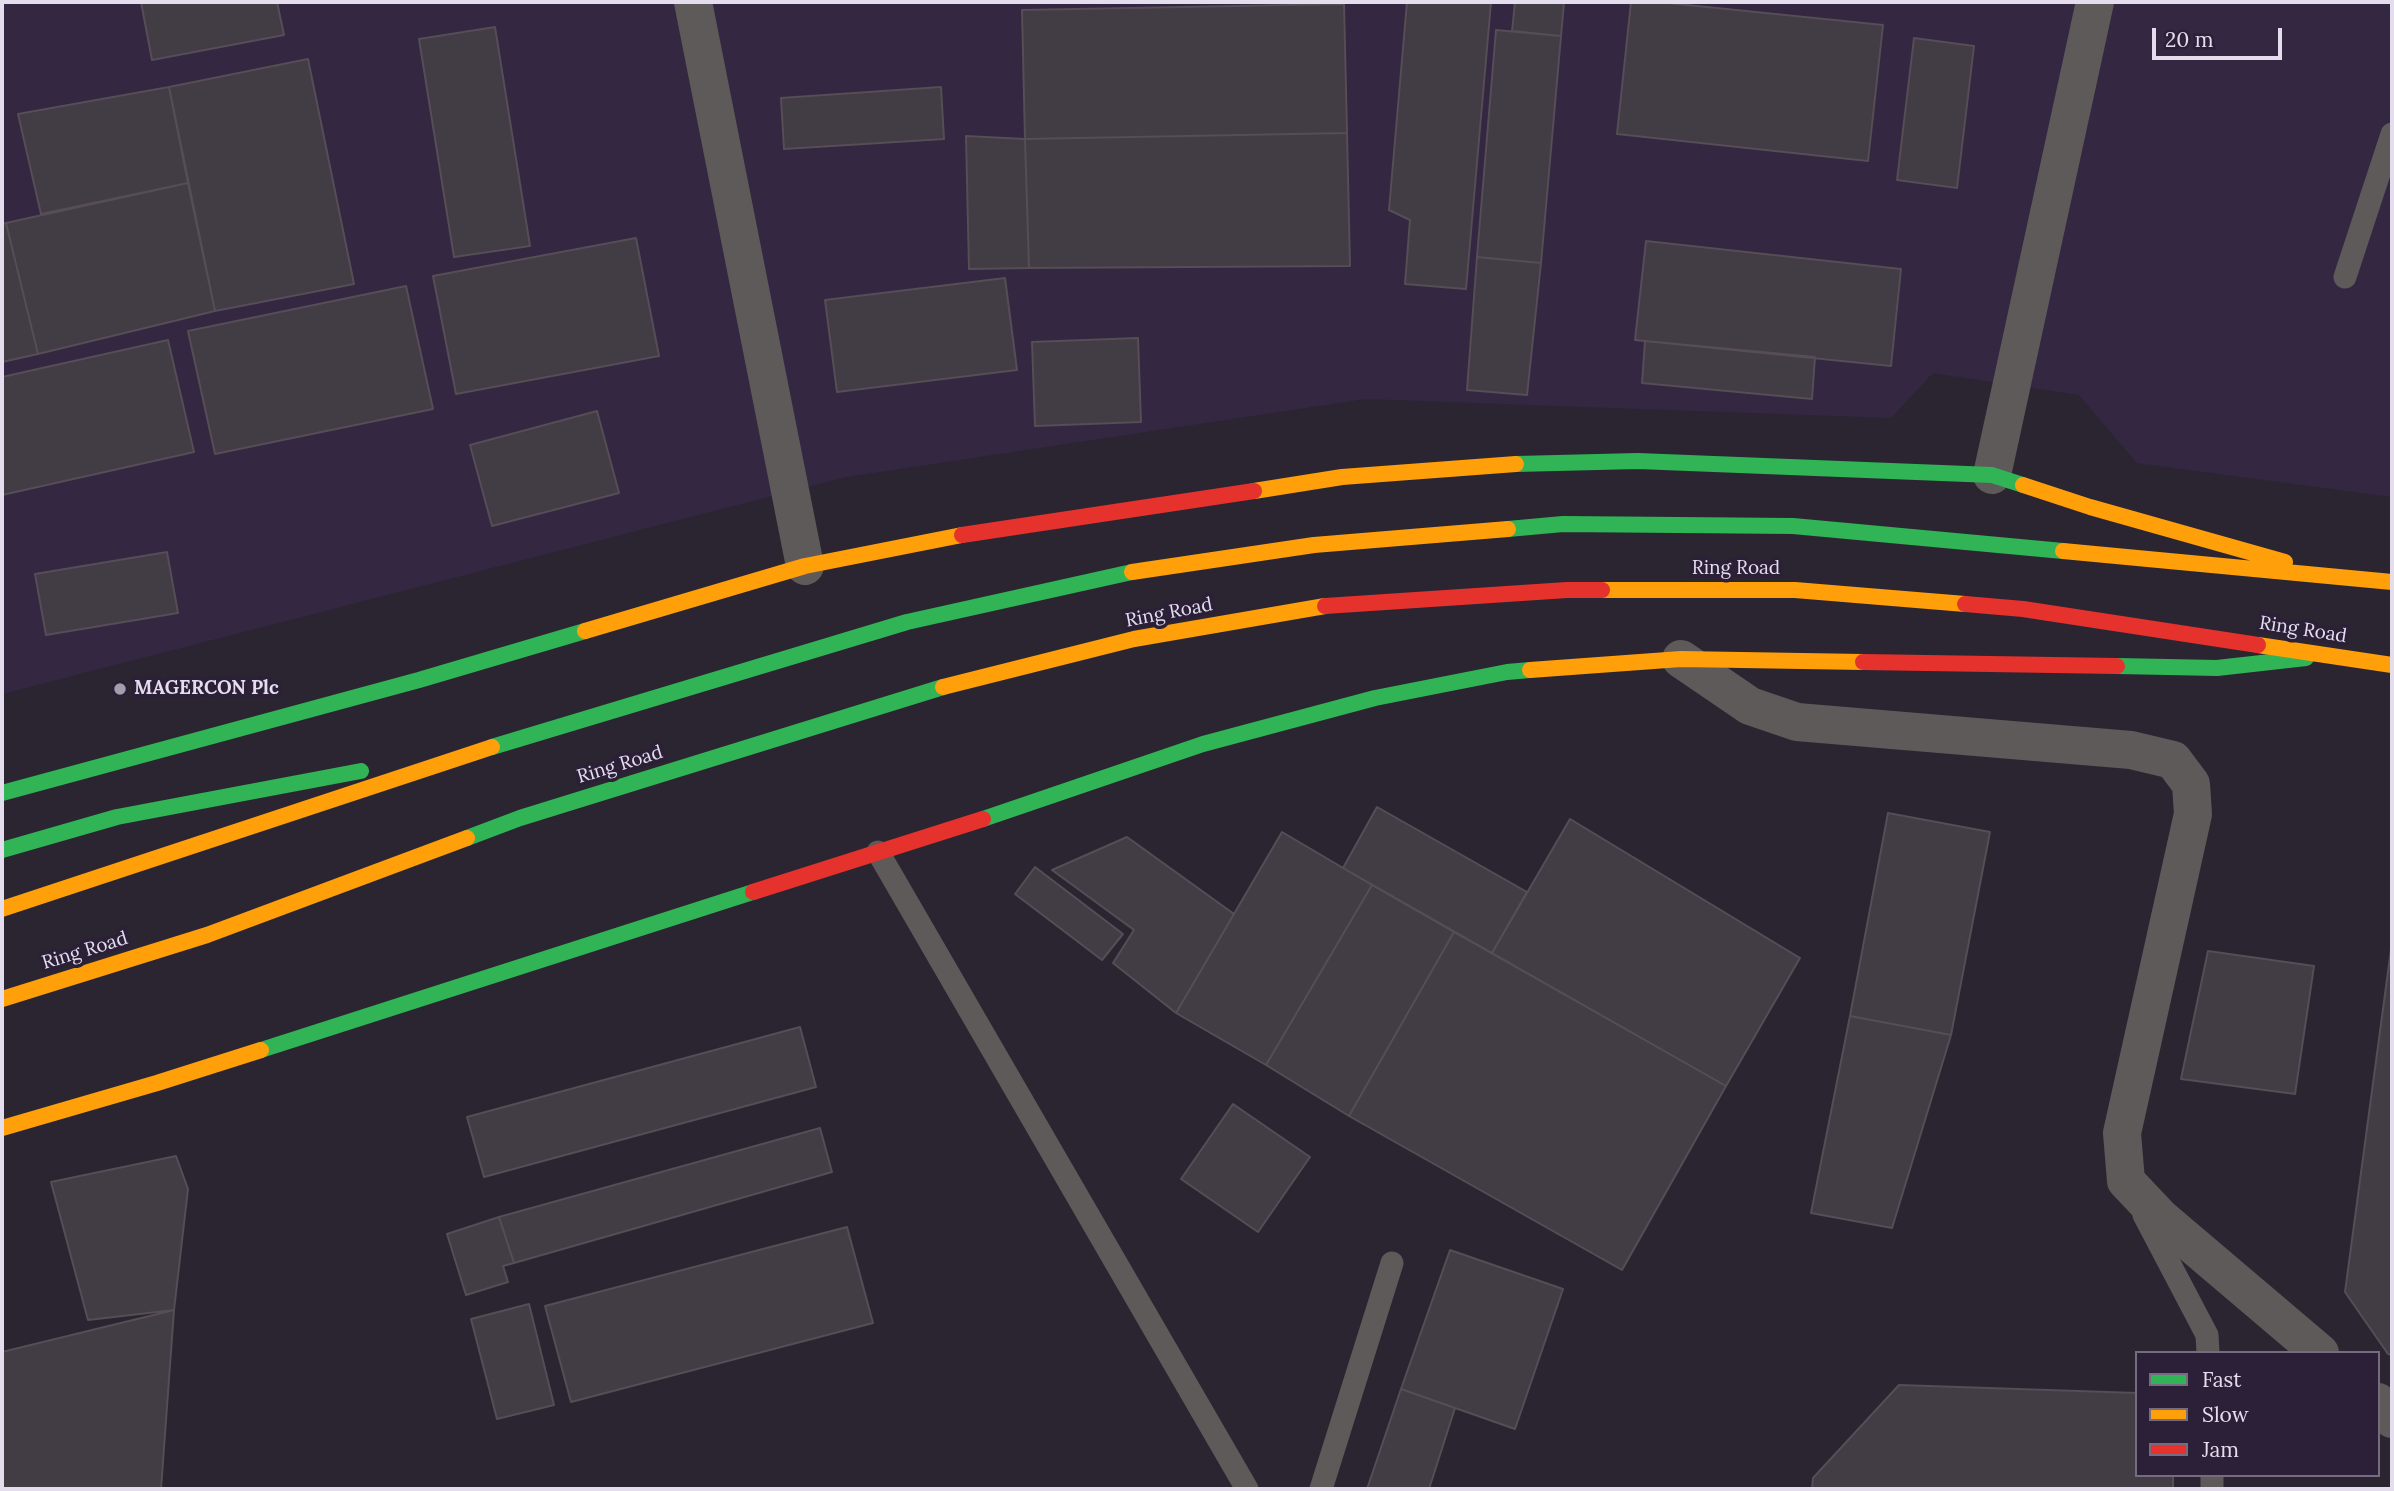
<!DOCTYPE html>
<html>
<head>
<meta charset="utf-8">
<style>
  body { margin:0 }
  #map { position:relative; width:2394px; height:1491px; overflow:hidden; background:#2b2532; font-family:Lora,serif }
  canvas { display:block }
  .frame { position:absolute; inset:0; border:4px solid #e4dded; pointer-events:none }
  .legend { position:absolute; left:2135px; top:1351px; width:245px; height:126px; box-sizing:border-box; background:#2b2037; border:2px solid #756c80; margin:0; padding:9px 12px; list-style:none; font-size:21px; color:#e4dded }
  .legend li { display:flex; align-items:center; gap:14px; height:35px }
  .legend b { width:35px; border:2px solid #756c80 }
  .scale { position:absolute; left:2152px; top:28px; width:130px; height:32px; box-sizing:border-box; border:4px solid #e4dded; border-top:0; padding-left:9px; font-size:21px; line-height:24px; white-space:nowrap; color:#e4dded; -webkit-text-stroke:5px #2b2037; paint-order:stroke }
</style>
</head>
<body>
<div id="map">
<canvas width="2394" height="1491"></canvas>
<div class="frame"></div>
<ul class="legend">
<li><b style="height:9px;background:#30b455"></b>Fast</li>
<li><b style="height:9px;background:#ff9f0a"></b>Slow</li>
<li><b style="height:9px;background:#e5322d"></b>Jam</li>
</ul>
<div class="scale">20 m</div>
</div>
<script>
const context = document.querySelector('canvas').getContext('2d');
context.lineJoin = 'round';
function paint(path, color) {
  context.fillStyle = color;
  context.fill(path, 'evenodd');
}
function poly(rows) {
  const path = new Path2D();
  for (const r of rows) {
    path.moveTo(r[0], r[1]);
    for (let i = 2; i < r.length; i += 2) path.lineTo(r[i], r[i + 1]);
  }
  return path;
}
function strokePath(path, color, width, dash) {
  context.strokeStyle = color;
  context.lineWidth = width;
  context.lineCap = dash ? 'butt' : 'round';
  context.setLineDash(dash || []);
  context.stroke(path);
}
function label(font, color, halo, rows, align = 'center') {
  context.font = font + ' Lora,serif';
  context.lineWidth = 7;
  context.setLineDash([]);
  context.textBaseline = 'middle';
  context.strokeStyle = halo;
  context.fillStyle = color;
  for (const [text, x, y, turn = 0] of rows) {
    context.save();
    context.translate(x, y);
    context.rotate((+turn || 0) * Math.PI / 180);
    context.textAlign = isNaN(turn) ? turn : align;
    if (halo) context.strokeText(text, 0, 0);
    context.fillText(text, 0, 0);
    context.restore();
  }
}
paint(poly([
  [2,2,2392,2,2392,497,2137,463,2079,395,1933,373,1891,418,1365,399,846,477,2,694]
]), '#342742');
const building = poly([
  [141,2,277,2,284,35,152,60,141,2],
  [1407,2,1491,2,1466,289,1405,284,1410,220,1389,210,1407,2],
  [1515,2,1564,2,1561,36,1512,31,1515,2],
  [1631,2,1658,2,1883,25,1868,161,1617,134,1631,2],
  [1344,4,1347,133,1025,139,1022,10,1344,4],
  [495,27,530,246,454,257,419,39,495,27],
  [1496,30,1561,36,1541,263,1477,257,1496,30],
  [1914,38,1974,46,1957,188,1897,180,1914,38],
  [308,59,354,284,215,311,169,87,308,59],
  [169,87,188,183,41,214,18,114,169,87],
  [941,87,944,139,784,149,781,98,941,87],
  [1347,133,1350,266,1029,268,1025,139,1347,133],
  [966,136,1025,139,1029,268,969,269,966,136],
  [188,183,215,311,38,354,6,223,188,183],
  [6,223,38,354,2,362,2,224,6,223],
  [636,238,659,356,456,394,433,276,636,238],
  [1646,241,1901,269,1891,366,1635,340,1646,241],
  [1477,257,1541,263,1527,395,1467,390,1477,257],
  [1005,278,1017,370,837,392,825,300,1005,278],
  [406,286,433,409,215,454,188,331,406,286],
  [1138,338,1141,422,1035,426,1032,342,1138,338],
  [168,340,194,452,2,495,2,377,168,340],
  [1645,341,1815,357,1812,399,1642,383,1645,341],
  [597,411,619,493,492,526,470,445,597,411],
  [167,552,178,613,46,635,35,574,167,552],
  [1377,807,1527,892,1492,953,1343,868,1377,807],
  [1888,813,1990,832,1951,1035,1850,1016,1888,813],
  [1570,819,1800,958,1726,1086,1492,953,1570,819],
  [1282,832,1372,885,1266,1065,1176,1013,1282,832],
  [1127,837,1234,914,1176,1013,1113,963,1134,930,1052,870,1127,837],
  [1035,867,1123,934,1102,960,1015,894,1035,867],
  [1372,885,1454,932,1349,1116,1266,1065,1372,885],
  [1454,932,1726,1086,1622,1270,1349,1116,1454,932],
  [2392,942,2392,1355,2388,1354,2345,1292,2392,942],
  [2208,951,2314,966,2295,1094,2181,1079,2208,951],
  [1850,1016,1951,1035,1892,1228,1811,1213,1850,1016],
  [800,1027,816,1087,484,1177,467,1117,800,1027],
  [1233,1104,1310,1157,1258,1232,1181,1179,1233,1104],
  [820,1128,832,1172,514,1263,499,1217,820,1128],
  [176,1156,188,1189,174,1310,88,1320,51,1182,176,1156],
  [499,1217,514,1263,503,1266,508,1282,466,1295,447,1234,499,1217],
  [847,1227,873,1323,571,1402,545,1306,847,1227],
  [1450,1250,1563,1289,1515,1429,1401,1389,1450,1250],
  [529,1304,554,1405,497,1419,471,1319,529,1304],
  [174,1310,161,1489,2,1489,2,1352,174,1310],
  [1899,1385,2137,1393,2137,1475,2173,1475,2173,1489,1812,1489,1813,1478,1899,1385],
  [1401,1389,1455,1408,1429,1489,1367,1489,1401,1389]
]);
paint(building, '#423c44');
strokePath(building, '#564d56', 2);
strokePath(poly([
  [2345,277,2392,134],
  [878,852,1247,1489],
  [2144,1215,2207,1335,2208,1353],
  [1321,1489,1392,1263],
  [2212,1489,2212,1475]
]), '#5d5a59', 23);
strokePath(poly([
  [693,2,805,566],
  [1992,475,2095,2],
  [1681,659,1750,706,1797,722,2131,750,2173,760,2191,784,2193,814,2122,1133,2126,1181,2161,1218,2320,1353],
  [2378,1402,2392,1419]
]), '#5d5a59', 38);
strokePath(poly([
  [1516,464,1638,461,1992,475,2023,485],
  [1508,529,1563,524,1793,526,2063,551],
  [2117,666,2217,668,2306,658],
  [492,747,907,622,1132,572],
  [2,793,419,680,585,631],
  [983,819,1203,744,1375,698,1507,672,1530,670],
  [467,838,520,818,943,687],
  [2,850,117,817,361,771],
  [261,1050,753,892]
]), '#30b455', 16);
strokePath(poly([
  [2023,485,2090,507,2285,562],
  [1254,491,1342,477,1516,464],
  [2063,551,2392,582],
  [1132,572,1314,545,1508,529],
  [1602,590,1795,590,1965,604],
  [585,631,805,566,962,535],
  [2258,645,2392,665],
  [1530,670,1681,659,1863,662],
  [943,687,1134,639,1325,606],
  [2,909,492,747],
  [2,999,207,935,467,838],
  [2,1128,157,1083,261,1050]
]), '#ff9f0a', 16);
strokePath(poly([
  [962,535,1254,491],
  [1965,604,2023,609,2258,645],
  [1325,606,1567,590,1602,590],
  [1863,662,2117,666],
  [753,892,983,819]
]), '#e5322d', 16);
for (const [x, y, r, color] of [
  [120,689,7,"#a39dac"]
]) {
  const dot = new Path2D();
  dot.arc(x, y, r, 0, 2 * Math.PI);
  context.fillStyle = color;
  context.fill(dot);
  strokePath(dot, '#2b2037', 2.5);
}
label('19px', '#e4dded', '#2b2037', [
  ["Ring Road",1736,569],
  ["Ring Road",1169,613,-11],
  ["Ring Road",2303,630,9],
  ["Ring Road",620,765,-17],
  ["Ring Road",85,951,-17]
]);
label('bold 19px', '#e4dded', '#2b2037', [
  ["MAGERCON Plc",134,689]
], 'left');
</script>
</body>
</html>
